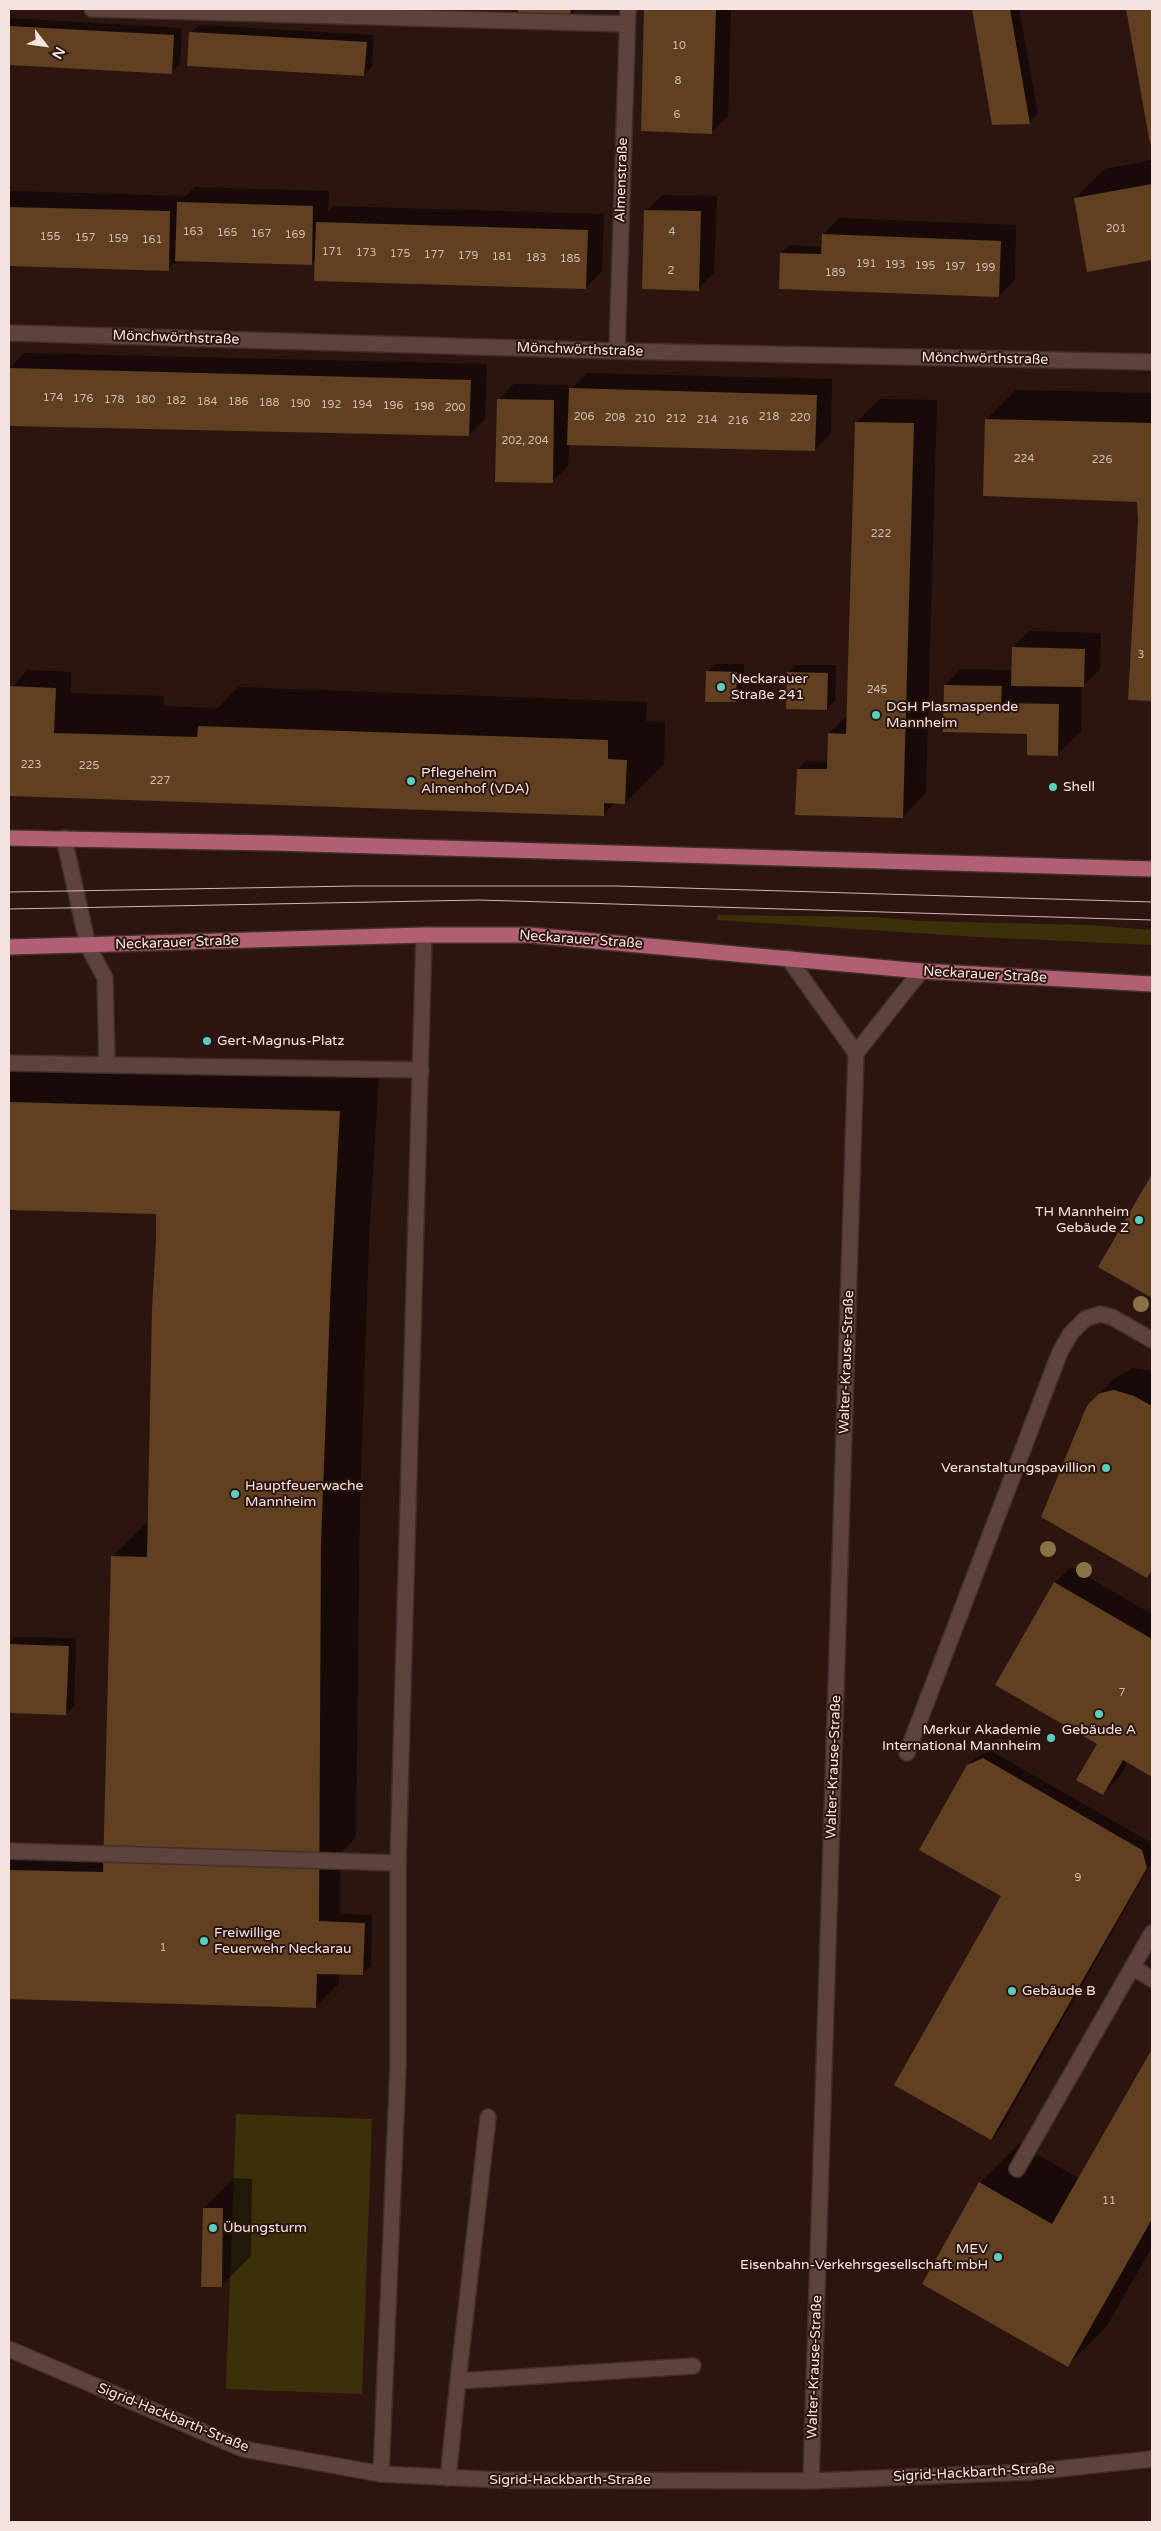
<!DOCTYPE html>
<html>
<head>
<meta charset="utf-8">
<style>
  body { margin:0 }
  #map { position:relative; width:1161px; height:2531px; overflow:hidden; background:#2c140f; font-family:"Varela Round",sans-serif }
  canvas { display:block }
  .frame { position:absolute; inset:0; border:10px solid #f5e3e0; pointer-events:none }
  .north { position:absolute; left:20px; top:20px; width:50px; height:50px; -webkit-text-stroke:4px #2c140f; paint-order:stroke; rotate:120deg; font-size:14px; font-weight:700; line-height:20px; text-align:center; color:#f5e3e0 }
  .north::after { content:''; display:block; margin:auto; width:18px; height:22px; background:#f5e3e0; clip-path:polygon(50% 0,100% 100%,50% 72%,0 100%) }
</style>
</head>
<body>
<div id="map">
<canvas width="1161" height="2531"></canvas>
<div class="frame"></div>
<div class="north">N</div>
</div>
<script>
const context = document.querySelector('canvas').getContext('2d');
context.lineJoin = 'round';
function paint(path, color) {
  context.fillStyle = color;
  context.fill(path, 'evenodd');
}
function poly(rows) {
  const path = new Path2D();
  for (const r of rows) {
    path.moveTo(r[0], r[1]);
    for (let i = 2; i < r.length; i += 2) path.lineTo(r[i], r[i + 1]);
  }
  return path;
}
function strokePath(path, color, width, dash) {
  context.strokeStyle = color;
  context.lineWidth = width;
  context.lineCap = dash ? 'butt' : 'round';
  context.setLineDash(dash || []);
  context.stroke(path);
}
function label(font, color, halo, rows, align = 'center') {
  context.font = font + ' "Varela Round",sans-serif';
  context.lineWidth = 4;
  context.setLineDash([]);
  context.textBaseline = 'middle';
  context.strokeStyle = halo;
  context.fillStyle = color;
  for (const [text, x, y, turn = 0] of rows) {
    context.save();
    context.translate(x, y);
    context.rotate((+turn || 0) * Math.PI / 180);
    context.textAlign = isNaN(turn) ? turn : align;
    if (halo) context.strokeText(text, 0, 0);
    context.fillText(text, 0, 0);
    context.restore();
  }
}
paint(poly([
  [718,915,875,917,918,921,1089,925,1152,930,1152,945,978,937,717,920],
  [236,2114,372,2119,362,2394,226,2389]
]), '#3b300a');
paint(poly([
  [519,9,576,9,570,15,519,14],
  [645,9,731,9,728,116,712,132,642,130],
  [973,9,1019,9,1038,114,1030,122,993,124],
  [1127,9,1152,9,1152,142,1151,142],
  [9,18,182,28,180,64,172,72,9,63],
  [199,25,374,35,372,67,364,75,191,33],
  [1152,160,1152,259,1088,270,1075,198,1105,169],
  [195,187,329,191,328,211,333,206,604,214,602,271,586,288,316,259,311,264,178,260,168,269,9,264,9,191,186,196],
  [662,195,717,196,714,273,698,289,646,211],
  [839,218,1016,225,1015,280,999,296,781,253,789,245,823,247,823,235],
  [24,353,487,364,485,419,469,435,9,424,9,368],
  [587,373,832,379,831,434,814,450,569,444,568,466,552,482,498,400,514,384,570,385,570,390],
  [1016,390,1152,393,1152,700,1129,698,1139,520,1138,501,986,420],
  [880,399,937,400,926,793,903,817,798,769,806,761,828,762,829,734,848,714,856,422],
  [1029,631,1101,633,1100,670,1082,686,1081,731,1058,754,1028,733,945,685,961,669,1012,670,1013,647],
  [715,664,744,664,743,693,736,701,707,672],
  [796,665,836,665,835,701,827,709,788,673],
  [27,670,71,672,71,693,164,696,163,706,218,708,238,687,647,702,646,721,665,722,664,764,625,803,615,802,603,815,9,795,9,691],
  [9,1048,9,1063,379,1073,369,1240,360,1504,356,1837,341,1853,340,1914,372,1915,371,1965,363,1973,339,1973,339,1983,315,2007,9,1998,9,1847,105,1849,113,1556,149,1520,157,1213,9,1209],
  [1152,1176,1152,1296,1100,1266],
  [1132,1368,1152,1371,1152,1571,1147,1577,1043,1517,1081,1418,1090,1403,1114,1379],
  [1071,1567,1152,1614,1152,1775,1128,1761,1119,1778,1103,1794,1099,1743,1055,1583],
  [15,1637,76,1638,74,1706,66,1714,9,1712,9,1643],
  [991,1751,1150,1842,1152,1862,999,2131,991,2139,1003,1896,968,1765,977,1757],
  [1152,2051,1152,2247,1107,2326,1068,2365,980,2183,1019,2144,1080,2179],
  [234,2178,252,2179,251,2256,221,2286,204,2208]
]), '#0007');
paint(poly([
  [518,9,571,9,570,16,518,15],
  [644,9,716,9,712,134,641,131],
  [972,9,1010,9,1030,124,992,125],
  [1126,9,1152,9,1152,143,1150,144],
  [9,26,174,35,172,74,9,65],
  [189,32,367,42,364,76,187,66],
  [1152,184,1152,260,1087,272,1074,198],
  [177,202,313,206,312,265,175,261],
  [9,207,170,211,169,271,9,266],
  [644,210,701,211,699,291,642,289],
  [316,222,588,230,586,289,314,281],
  [822,234,1001,241,999,297,779,289,780,253,821,254],
  [9,368,471,380,469,436,9,426],
  [569,388,817,395,815,451,567,445],
  [497,399,554,400,553,483,495,482],
  [985,419,1152,423,1152,701,1128,700,1138,520,1137,502,983,496],
  [855,422,914,423,903,818,795,815,797,769,827,769,828,733,846,734],
  [1012,647,1085,649,1084,687,1011,686],
  [706,671,737,672,736,702,705,702],
  [787,672,828,673,827,710,786,709],
  [944,685,1002,686,1001,703,1059,704,1058,756,1027,755,1027,734,943,732],
  [9,686,56,688,54,733,197,737,198,726,608,740,608,759,627,760,625,804,604,803,604,816,9,796],
  [9,1102,340,1111,331,1280,321,1544,319,1921,365,1923,363,1975,317,1974,316,2008,9,1999,9,1870,103,1872,111,1556,147,1557,152,1309,156,1240,156,1214,9,1210],
  [1152,1174,1152,1298,1098,1267],
  [1114,1390,1134,1396,1152,1406,1152,1570,1147,1578,1041,1517,1085,1410,1089,1403,1100,1393],
  [1054,1582,1152,1639,1152,1777,1123,1760,1103,1795,1076,1780,1097,1744,995,1685],
  [9,1644,69,1646,66,1715,9,1713],
  [983,1758,1142,1850,1147,1868,991,2140,894,2085,1001,1896,919,1850,967,1765],
  [1152,2049,1152,2219,1068,2367,922,2284,979,2182,1052,2224],
  [203,2208,223,2208,222,2287,201,2287]
]), '#604021');
const service = poly([
  [92,9,627,24],
  [64,838,88,946,105,978,107,1065,421,1070],
  [9,1063,107,1065],
  [907,1753,1060,1352,1071,1333,1085,1319,1100,1314,1112,1317,1152,1340],
  [9,1851,398,1863],
  [458,2381,488,2117],
  [381,2474,398,2066,398,1863,424,935],
  [448,2478,458,2381,693,2366]
]);
const pedestrian = poly([
  [1132,1967,1152,1979],
  [1017,2169,1152,1933]
]);
const minor = poly([
  [9,333,617,351,1152,362],
  [617,351,628,9],
  [788,958,856,1053],
  [9,2349,243,2449,381,2474,501,2480,811,2481,1029,2472,1152,2459],
  [811,2481,856,1053,921,971]
]);
const primary = poly([
  [9,838,274,843,1152,869],
  [9,947,424,935,529,935,921,971,1152,984]
]);
strokePath(service, '#402f2e', 18);
strokePath(pedestrian, '#402f2e', 18);
strokePath(minor, '#402f2e', 18);
strokePath(primary, '#402f2e', 18);
strokePath(service, '#5e423c', 15);
strokePath(pedestrian, '#5e423c', 15);
strokePath(minor, '#5e423c', 15);
strokePath(primary, '#b15f73', 15);
strokePath(poly([
  [9,892,355,886,616,886,1152,902],
  [9,909,479,900,1152,920]
]), '#cbb8b5', 1);
context.fillStyle = '#887248';
for (const [x, y] of [
  [1141,1304],
  [1048,1549],
  [1084,1570]
]) {
  context.beginPath();
  context.arc(x, y, 8, 0, 2 * Math.PI);
  context.fill();
}
for (const [x, y, r, color] of [
  [721,687,5,"#58cec0"],
  [876,715,5,"#58cec0"],
  [411,781,5,"#58cec0"],
  [1053,787,5,"#58cec0"],
  [207,1041,5,"#58cec0"],
  [1139,1220,5,"#58cec0"],
  [1106,1468,5,"#58cec0"],
  [235,1494,5,"#58cec0"],
  [1099,1714,5,"#58cec0"],
  [1051,1738,5,"#58cec0"],
  [204,1941,5,"#58cec0"],
  [1012,1991,5,"#58cec0"],
  [213,2228,5,"#58cec0"],
  [998,2257,5,"#58cec0"]
]) {
  const dot = new Path2D();
  dot.arc(x, y, r, 0, 2 * Math.PI);
  context.fillStyle = color;
  context.fill(dot);
  strokePath(dot, '#2c140f', 2);
}
label('11px', '#d0bab0', null, [
  ["10",679,46],
  ["8",678,81],
  ["6",677,115],
  ["201",1116,229],
  ["163",193,232],
  ["4",672,232],
  ["165",227,233],
  ["167",261,234],
  ["169",295,235],
  ["155",50,237],
  ["157",85,238],
  ["159",118,239],
  ["161",152,240],
  ["171",332,252],
  ["173",366,253],
  ["175",400,254],
  ["177",434,255],
  ["179",468,256],
  ["181",502,257],
  ["183",536,258],
  ["185",570,259],
  ["191",866,264],
  ["193",895,265],
  ["195",925,266],
  ["197",955,267],
  ["199",985,268],
  ["2",671,271],
  ["189",835,273],
  ["174",53,398],
  ["176",83,399],
  ["178",114,400],
  ["180",145,400],
  ["182",176,401],
  ["184",207,402],
  ["186",238,402],
  ["188",269,403],
  ["190",300,404],
  ["192",331,405],
  ["194",362,405],
  ["196",393,406],
  ["198",424,407],
  ["200",455,408],
  ["206",584,417],
  ["218",769,417],
  ["208",615,418],
  ["220",800,418],
  ["210",645,419],
  ["212",676,419],
  ["214",707,420],
  ["216",738,421],
  ["202, 204",525,441],
  ["224",1024,459],
  ["226",1102,460],
  ["222",881,534],
  ["3",1141,655],
  ["245",877,690],
  ["223",31,765],
  ["225",89,766],
  ["227",160,781],
  ["7",1122,1693],
  ["9",1078,1878],
  ["1",163,1948],
  ["11",1109,2201]
]);
label('14px', '#f5e3e0', '#2c140f', [
  ["Almenstraße",622,180,-88],
  ["Mönchwörthstraße",176,338,2],
  ["Mönchwörthstraße",580,350,2],
  ["Mönchwörthstraße",985,359,1],
  ["Neckarauer Straße",581,940,4],
  ["Neckarauer Straße",177,943,-2],
  ["Neckarauer Straße",985,975,3],
  ["Walter-Krause-Straße",847,1362,-88],
  ["Walter-Krause-Straße",834,1767,-88],
  ["Walter-Krause-Straße",815,2367,-88],
  ["Sigrid-Hackbarth-Straße",173,2418,22],
  ["Sigrid-Hackbarth-Straße",974,2473,-3],
  ["Sigrid-Hackbarth-Straße",570,2480]
]);
label('14px', '#f5e3e0', '#2c140f', [
  ["Neckarauer",731,679],
  ["Straße 241",731,695],
  ["DGH Plasmaspende",886,707],
  ["Mannheim",886,723],
  ["Pflegeheim",421,773],
  ["Almenhof (VDA)",421,789],
  ["Shell",1063,787],
  ["Gert-Magnus-Platz",217,1041],
  ["TH Mannheim",1129,1212,"right"],
  ["Gebäude Z",1129,1228,"right"],
  ["Veranstaltungspavillion",1096,1468,"right"],
  ["Hauptfeuerwache",245,1486],
  ["Mannheim",245,1502],
  ["Merkur Akademie",1041,1730,"right"],
  ["International Mannheim",1041,1746,"right"],
  ["Gebäude A",1099,1730,"center"],
  ["Freiwillige",214,1933],
  ["Feuerwehr Neckarau",214,1949],
  ["Gebäude B",1022,1991],
  ["Übungsturm",223,2228],
  ["MEV",988,2249,"right"],
  ["Eisenbahn-Verkehrsgesellschaft mbH",988,2265,"right"]
], 'left');
</script>
</body>
</html>
